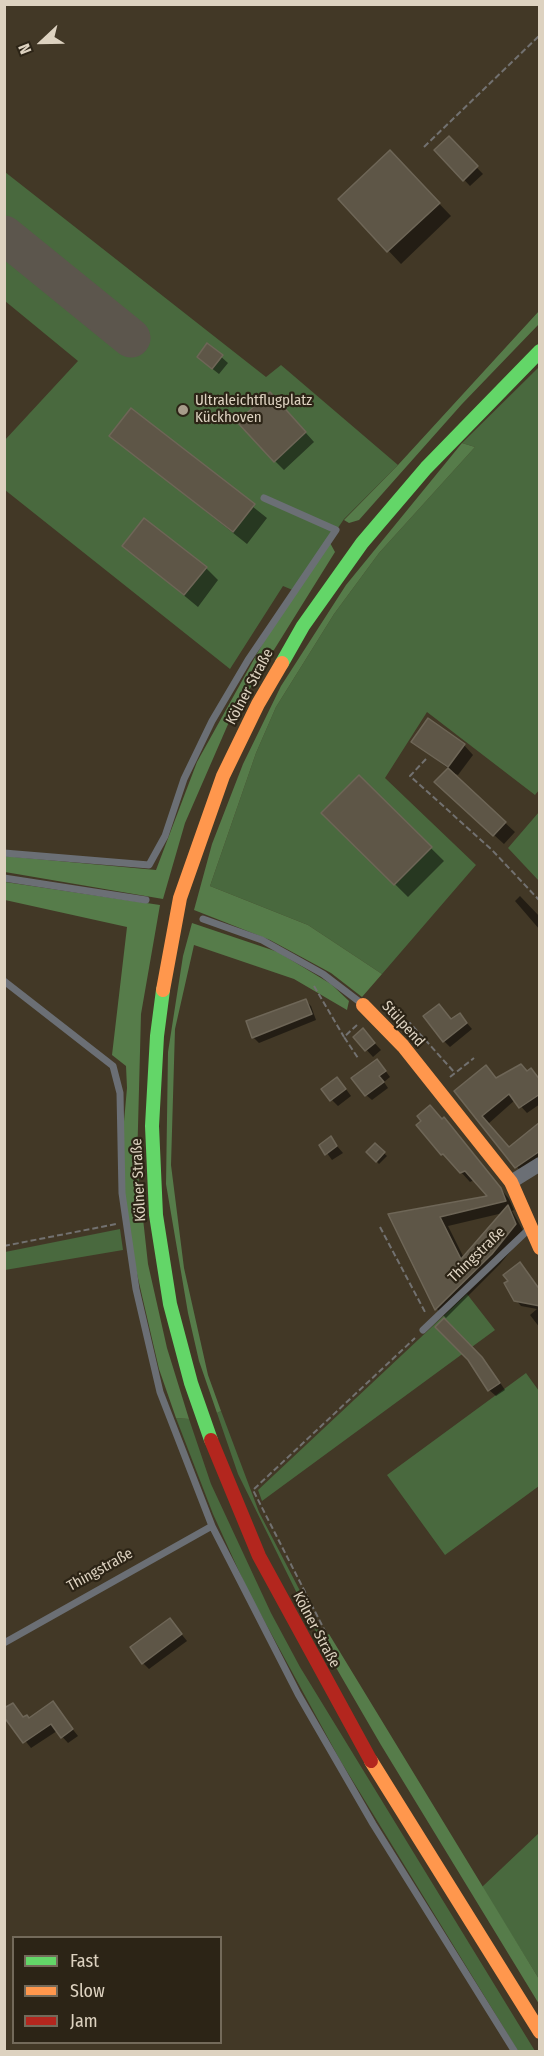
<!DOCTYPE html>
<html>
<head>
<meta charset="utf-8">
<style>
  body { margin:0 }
  #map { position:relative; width:544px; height:2056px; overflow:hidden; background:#423826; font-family:"Fira Sans Condensed",sans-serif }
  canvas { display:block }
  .frame { position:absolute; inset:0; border:6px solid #ddd2c0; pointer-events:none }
  .legend { position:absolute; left:12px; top:1936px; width:210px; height:108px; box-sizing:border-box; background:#2c2416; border:2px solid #736a5a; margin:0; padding:8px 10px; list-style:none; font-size:18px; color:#ddd2c0 }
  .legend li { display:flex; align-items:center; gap:12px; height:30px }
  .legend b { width:30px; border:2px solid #736a5a }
  .north { position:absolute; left:12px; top:12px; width:60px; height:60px; -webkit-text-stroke:4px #2c2416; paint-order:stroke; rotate:248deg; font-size:16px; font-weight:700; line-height:24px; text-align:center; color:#ddd2c0 }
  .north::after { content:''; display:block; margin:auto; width:21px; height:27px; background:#ddd2c0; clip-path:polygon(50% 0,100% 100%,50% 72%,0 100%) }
</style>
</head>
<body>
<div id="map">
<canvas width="544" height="2056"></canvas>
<div class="frame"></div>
<ul class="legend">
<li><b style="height:8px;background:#63d668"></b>Fast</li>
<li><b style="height:8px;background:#ff974d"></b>Slow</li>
<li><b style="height:8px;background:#b3261e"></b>Jam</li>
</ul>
<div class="north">N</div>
</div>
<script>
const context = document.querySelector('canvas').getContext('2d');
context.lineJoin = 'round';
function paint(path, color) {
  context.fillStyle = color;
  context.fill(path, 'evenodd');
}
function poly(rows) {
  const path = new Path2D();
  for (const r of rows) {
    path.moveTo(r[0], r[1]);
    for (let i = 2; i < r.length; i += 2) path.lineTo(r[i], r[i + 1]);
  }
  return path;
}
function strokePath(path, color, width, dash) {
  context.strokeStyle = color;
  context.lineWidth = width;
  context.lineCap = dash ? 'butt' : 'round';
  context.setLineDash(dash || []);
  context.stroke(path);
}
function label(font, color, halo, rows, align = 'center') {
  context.font = font + ' "Fira Sans Condensed",sans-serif';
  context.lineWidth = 4.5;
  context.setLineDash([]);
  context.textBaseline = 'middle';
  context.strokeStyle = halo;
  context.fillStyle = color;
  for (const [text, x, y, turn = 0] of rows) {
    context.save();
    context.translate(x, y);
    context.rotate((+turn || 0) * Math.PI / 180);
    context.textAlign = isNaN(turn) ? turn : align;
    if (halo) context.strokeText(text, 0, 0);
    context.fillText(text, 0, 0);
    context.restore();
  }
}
paint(poly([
  [5,172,266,377,281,365,398,465,344,519,295,591,283,586,230,669,5,490,4,441,78,361,5,301],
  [539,367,539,790,535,795,427,712,385,778,476,865,382,974,308,925,210,886,256,753,276,707,334,614,379,553,475,447,462,443],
  [539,812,539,881,508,848],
  [120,1229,123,1250,5,1270,5,1252],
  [467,1294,495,1330,262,1501,258,1490],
  [526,1373,539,1391,539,1486,445,1555,387,1475],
  [221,1411,259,1512,324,1637,320,1640,238,1474,217,1413],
  [176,1418,189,1419,211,1484,271,1613,300,1667,535,2051,518,2051,340,1760,248,1591,213,1514],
  [539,1833,539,1979,482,1887]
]), '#49693e');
paint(poly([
  [539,311,539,324,462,404,359,520,349,523,344,520,398,465],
  [462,443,475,447,379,553,334,614,276,707,256,753,210,886,308,925,382,974,362,997,331,973,270,940,194,910,212,844,243,764,281,686,346,585],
  [329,541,335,552,229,722,185,823,163,899,5,872,4,856,156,870,197,762,273,625],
  [5,882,160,905,141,1014,137,1164,148,1264,167,1348,189,1419,176,1418,159,1369,134,1261,126,1207,121,1155,127,1088,126,1066,112,1055,127,927,5,900],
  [192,923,278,952,331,984,349,1001,347,1010,294,979,194,945,175,1029,171,1165,184,1268,208,1375,221,1411,217,1413,199,1361,188,1313,166,1184,168,1052,183,956],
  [329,1634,539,1979,539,2004,381,1745,320,1640]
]), '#567c4a');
paint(poly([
  [448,138,483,174,470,186,436,150],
  [402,165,451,216,401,264,340,199],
  [208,345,228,363,219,374,205,363],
  [279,403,314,442,284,470,275,461],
  [131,410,267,518,247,544,111,436],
  [124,546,206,568,218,580,198,607],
  [413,742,464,745,473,755,458,775,450,772,515,832,504,844,446,792,449,769],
  [359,777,444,861,408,897,323,813],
  [520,896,540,917,540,930,515,901],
  [306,1001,311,1006,316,1020,259,1043,253,1037],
  [460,1015,472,1029,450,1047,444,1041,452,1021],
  [355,1037,369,1037,381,1050,373,1057],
  [382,1066,390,1077,384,1082,388,1088,372,1100,366,1095],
  [531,1070,540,1079,540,1104,527,1113,515,1100,488,1124,509,1149,540,1124,540,1162,522,1173,456,1091],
  [343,1085,351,1096,338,1106,332,1100],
  [444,1119,509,1199,514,1210,512,1211,525,1234,500,1264,446,1318,437,1309,390,1215,489,1197,474,1180,470,1182,461,1172],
  [503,1213,464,1258,448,1226],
  [330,1138,343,1153,332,1160,321,1145],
  [375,1145,387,1156,379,1164,368,1152],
  [520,1264,540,1290,540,1328,530,1315,537,1309,521,1306,516,1300],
  [444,1320,488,1365,505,1390,496,1396,489,1390],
  [170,1620,187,1641,149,1669,143,1663],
  [52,1703,78,1736,68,1743,57,1731,31,1748,4,1714,13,1705,24,1718,29,1719]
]), '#0007');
strokePath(poly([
  [4,235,131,338]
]), '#5c564d', 39);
const building = poly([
  [449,136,478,166,463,181,434,150,449,136],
  [390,150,440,203,387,252,338,199,390,150],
  [207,343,223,355,212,369,197,357,207,343],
  [270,392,306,432,274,462,237,422,270,392],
  [131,408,255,504,233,532,109,436,131,408],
  [144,518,207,567,184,595,122,546,144,518],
  [428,718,465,744,448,767,411,742,428,718],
  [448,768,506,822,493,836,434,782,448,768],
  [359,775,432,847,394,885,321,813,359,775],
  [306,999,312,1014,252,1038,246,1021,306,999],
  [439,1004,451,1019,460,1013,467,1023,443,1042,423,1016,439,1004],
  [363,1028,375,1043,365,1051,353,1037,363,1028],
  [377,1059,386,1071,379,1076,384,1082,365,1096,351,1078,377,1059],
  [521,1064,527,1071,531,1068,540,1080,540,1094,519,1108,509,1094,482,1116,509,1147,540,1122,540,1151,515,1168,454,1091,486,1065,496,1078,521,1064],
  [337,1077,346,1089,330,1101,321,1089,337,1077],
  [430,1105,442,1119,444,1117,501,1188,506,1201,440,1217,461,1259,508,1205,516,1224,492,1254,435,1310,388,1214,487,1196,465,1171,460,1173,443,1154,441,1155,416,1125,421,1121,417,1116,430,1105],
  [331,1136,337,1146,325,1155,319,1145,331,1136],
  [375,1143,385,1152,376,1162,366,1152,375,1143],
  [520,1262,540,1290,540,1306,514,1301,504,1283,508,1281,503,1275,520,1262],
  [444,1318,482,1357,500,1383,488,1391,468,1360,435,1327,444,1318],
  [170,1618,182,1634,142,1664,130,1647,170,1618],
  [53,1701,73,1729,61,1738,51,1724,23,1743,4,1717,4,1708,13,1703,23,1717,27,1715,29,1718,53,1701]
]);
paint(building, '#5e5647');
strokePath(building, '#6e6657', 1.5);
strokePath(poly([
  [424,147,540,35],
  [426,759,410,776,492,850,540,901],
  [314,986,344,1037],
  [357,1025,344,1037,358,1058],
  [406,1025,410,1023,455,1073],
  [450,1077,474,1058],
  [380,1227,425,1312],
  [4,1246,116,1224],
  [326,1633,253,1490,415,1338]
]), '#727170', 2, [6, 3]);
strokePath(poly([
  [4,853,149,865,165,836,184,779,212,721,248,660,336,530,264,498],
  [4,878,146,900],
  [203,919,262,940,323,974,361,1003],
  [4,981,113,1066,120,1093,122,1193,136,1289,160,1392,212,1526,298,1694,373,1824,515,2052],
  [423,1330,529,1229],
  [4,1643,212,1526]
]), '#6b6f75', 7);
strokePath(poly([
  [511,1182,540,1164]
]), '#6b6f75', 14);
strokePath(poly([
  [282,663,303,626,362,543,426,468,540,351],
  [163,990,157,1036,152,1126,156,1215,170,1304,191,1383,211,1440]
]), '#63d668', 14);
strokePath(poly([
  [163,990,180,898,223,776,258,704,282,663],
  [363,1005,403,1046,511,1182,540,1248],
  [371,1761,540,2032]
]), '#ff974d', 14);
strokePath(poly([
  [211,1440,259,1556,371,1761]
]), '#b3261e', 14);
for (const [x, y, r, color] of [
  [183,410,6,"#a79c8a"]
]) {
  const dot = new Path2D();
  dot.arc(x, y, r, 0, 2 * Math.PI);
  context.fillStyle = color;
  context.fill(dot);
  strokePath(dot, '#2c2416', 2);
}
label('15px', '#ddd2c0', '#2c2416', [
  ["Ultraleichtflugplatz",195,401],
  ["Kückhoven",195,418]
], 'left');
label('15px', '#ddd2c0', '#2c2416', [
  ["Kölner Straße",250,687,-62],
  ["Stülpend",403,1024,48],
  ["Kölner Straße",139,1180,-93],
  ["Thingstraße",477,1255,-44],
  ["Thingstraße",100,1570,-29],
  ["Kölner Straße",316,1630,62]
]);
</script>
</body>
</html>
